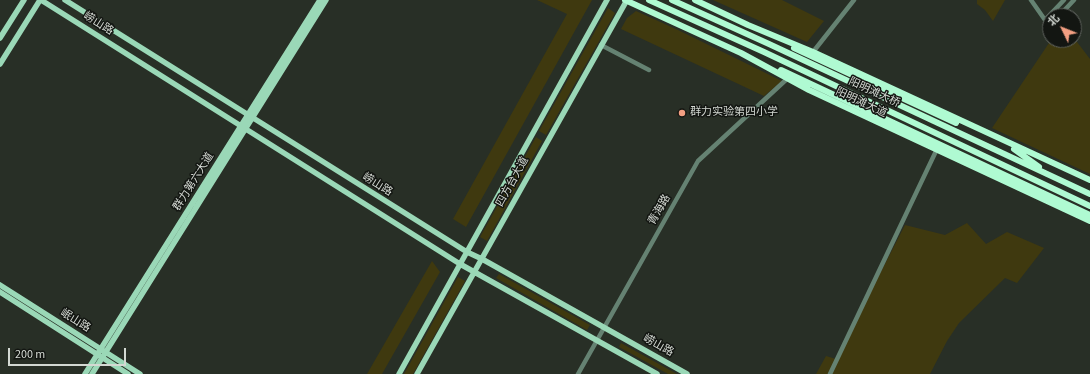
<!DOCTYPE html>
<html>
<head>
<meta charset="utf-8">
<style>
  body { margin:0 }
  #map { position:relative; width:1090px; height:374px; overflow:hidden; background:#282f26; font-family:"Source Sans 3","Noto Sans SC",sans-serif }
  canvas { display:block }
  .north { position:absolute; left:1042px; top:8px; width:40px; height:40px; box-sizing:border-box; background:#131612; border:1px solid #60645f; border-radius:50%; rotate:313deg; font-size:11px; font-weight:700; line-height:16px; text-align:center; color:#d4d9d3 }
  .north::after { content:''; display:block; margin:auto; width:14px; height:18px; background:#f39f82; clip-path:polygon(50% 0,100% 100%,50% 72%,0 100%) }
  .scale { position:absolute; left:8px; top:348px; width:118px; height:18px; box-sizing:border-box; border:2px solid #d4d9d3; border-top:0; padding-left:5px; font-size:12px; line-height:14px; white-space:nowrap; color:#d4d9d3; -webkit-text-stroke:3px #131612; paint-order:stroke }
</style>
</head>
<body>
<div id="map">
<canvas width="1090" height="374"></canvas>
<div class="north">北</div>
<div class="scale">200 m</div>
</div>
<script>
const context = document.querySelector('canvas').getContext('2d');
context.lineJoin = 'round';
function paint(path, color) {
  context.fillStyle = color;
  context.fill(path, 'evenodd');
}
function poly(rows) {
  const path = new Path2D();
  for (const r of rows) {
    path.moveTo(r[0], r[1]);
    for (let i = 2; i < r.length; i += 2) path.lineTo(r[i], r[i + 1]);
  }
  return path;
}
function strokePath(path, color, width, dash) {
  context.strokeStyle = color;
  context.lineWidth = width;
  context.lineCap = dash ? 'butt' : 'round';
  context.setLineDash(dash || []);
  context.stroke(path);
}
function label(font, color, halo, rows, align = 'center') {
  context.font = font + ' "Source Sans 3","Noto Sans SC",sans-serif';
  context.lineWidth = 3;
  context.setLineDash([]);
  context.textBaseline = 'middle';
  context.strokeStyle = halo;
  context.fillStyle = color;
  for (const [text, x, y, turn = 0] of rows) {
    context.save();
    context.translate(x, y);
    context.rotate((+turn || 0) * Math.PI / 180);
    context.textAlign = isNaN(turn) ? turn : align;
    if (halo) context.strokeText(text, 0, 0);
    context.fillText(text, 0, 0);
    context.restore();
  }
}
paint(poly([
  [537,0,592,0,466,227,453,219,567,14],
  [713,0,782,0,824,21,807,42],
  [977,0,1005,0,993,21,985,10,977,4],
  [608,8,615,13,546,135,539,131],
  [636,11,678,30,782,81,764,96,621,29,627,18],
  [1074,38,1090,59,1090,174,992,128,1051,40,1074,40],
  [536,137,542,141,487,241,480,237],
  [967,223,986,244,1007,232,1044,248,1017,283,1005,278,959,323,947,341,930,374,816,374,826,356,836,359,905,225,945,235],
  [432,261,440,272,382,374,367,374],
  [499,274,590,325,587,330,496,278],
  [458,277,465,281,413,374,404,374],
  [621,343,677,374,668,374,619,347]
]), '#3f390f');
strokePath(poly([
  [1031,0,1045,20,1049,25,1050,24],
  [1059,16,1074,0],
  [1045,20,1064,0],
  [601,45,649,70],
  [813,52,854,0],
  [578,374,698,161,788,78],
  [830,374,937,149]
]), '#658272', 4.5);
strokePath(poly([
  [41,0,460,264,657,374],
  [65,0,467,252,482,259,687,374],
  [0,38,24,0],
  [0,64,40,0],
  [0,285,140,374],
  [0,292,128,374],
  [85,374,320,0],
  [92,374,326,0],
  [399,374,607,0],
  [417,374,627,0]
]), '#9ad8b7', 5.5);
strokePath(poly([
  [625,0,741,53,809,90,1090,221],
  [649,0,764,52,1090,206],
  [672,0,769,44,1090,194],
  [695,0,748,25,813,52,1090,180],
  [794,48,956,123],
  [781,70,1090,215],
  [1014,149,1039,167]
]), '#affad2', 6);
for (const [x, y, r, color] of [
  [682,113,4,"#f39f82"]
]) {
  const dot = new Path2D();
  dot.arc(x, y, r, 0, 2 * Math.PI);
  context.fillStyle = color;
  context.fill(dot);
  strokePath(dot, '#131612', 1.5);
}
label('11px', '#d4d9d3', '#131612', [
  ["崂山路",98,24,32],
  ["阳明滩大桥",874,93,25],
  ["阳明滩大道",861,103,25],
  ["群力第六大道",194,182,-58],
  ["四方台大道",513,182,-61],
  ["崂山路",377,185,32],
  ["青海路",660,210,-60],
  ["岷山路",75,321,32],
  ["崂山路",658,346,29]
]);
label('11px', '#d4d9d3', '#131612', [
  ["群力实验第四小学",690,113]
], 'left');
</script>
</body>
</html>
